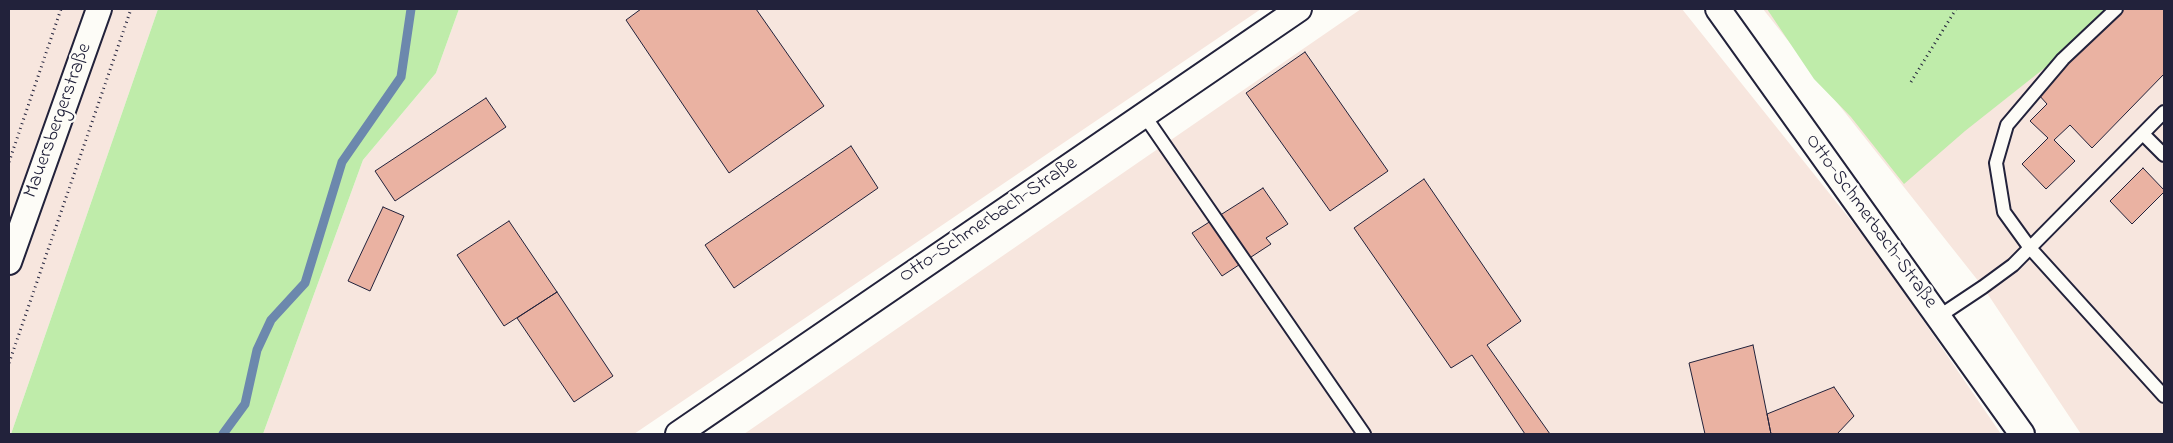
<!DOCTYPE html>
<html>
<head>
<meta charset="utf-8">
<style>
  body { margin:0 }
  #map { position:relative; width:2173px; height:443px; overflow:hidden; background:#fdfcf7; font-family:"Indie Flower",sans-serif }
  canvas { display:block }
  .frame { position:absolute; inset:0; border:10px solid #22223b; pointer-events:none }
</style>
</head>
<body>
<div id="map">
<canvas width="2173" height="443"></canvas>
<div class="frame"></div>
</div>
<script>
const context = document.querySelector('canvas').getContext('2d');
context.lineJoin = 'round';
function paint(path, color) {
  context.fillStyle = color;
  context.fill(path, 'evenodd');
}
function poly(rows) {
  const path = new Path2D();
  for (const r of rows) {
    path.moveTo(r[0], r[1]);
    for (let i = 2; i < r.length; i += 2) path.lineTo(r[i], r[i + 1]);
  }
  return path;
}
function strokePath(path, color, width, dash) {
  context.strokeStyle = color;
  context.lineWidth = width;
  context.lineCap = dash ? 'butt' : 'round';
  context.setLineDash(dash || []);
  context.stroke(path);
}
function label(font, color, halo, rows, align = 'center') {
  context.font = font + ' "Indie Flower",sans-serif';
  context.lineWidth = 4.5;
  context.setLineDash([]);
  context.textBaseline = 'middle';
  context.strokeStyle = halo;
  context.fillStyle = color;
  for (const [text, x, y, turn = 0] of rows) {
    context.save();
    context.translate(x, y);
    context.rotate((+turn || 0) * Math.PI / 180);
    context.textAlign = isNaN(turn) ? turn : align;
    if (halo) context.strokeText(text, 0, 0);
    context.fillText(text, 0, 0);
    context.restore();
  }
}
paint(poly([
  [9,9,158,9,11,434,9,434],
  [459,9,1261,9,634,434,263,434,363,160,436,73],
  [1361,9,1682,9,1877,253,2001,434,744,434],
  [1763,9,2164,9,2164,434,2081,434,1983,287]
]), '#f7e6de');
paint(poly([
  [158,9,459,9,436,73,363,160,263,434,11,434],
  [1767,9,2112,9,2075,44,1965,131,1904,184,1851,117,1814,79]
]), '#bfecaa');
strokePath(poly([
  [223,434,245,404,257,350,271,320,305,283,342,162,401,77,411,9]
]), '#6c88ad', 9);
const building = poly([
  [641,9,756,9,824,106,729,173,626,20,641,9],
  [2123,9,2164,9,2164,74,2092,148,2070,125,2054,140,2075,161,2046,189,2022,164,2048,138,2030,121,2047,104,2038,94,2123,9],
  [1305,52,1388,171,1330,211,1246,93,1305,52],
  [486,98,506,127,395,201,375,171,486,98],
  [851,146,878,188,734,288,705,245,851,146],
  [2143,168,2164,190,2164,192,2132,224,2110,201,2143,168],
  [1424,179,1521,321,1487,345,1550,434,1525,434,1472,355,1451,368,1354,228,1424,179],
  [1263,188,1288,224,1266,238,1271,244,1222,276,1192,233,1263,188],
  [383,207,404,216,370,291,348,281,383,207],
  [509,221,557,292,504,326,457,255,509,221],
  [557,292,613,376,574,402,517,318,557,292],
  [1753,345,1771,434,1705,434,1689,363,1753,345],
  [1834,387,1854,416,1837,434,1771,434,1767,414,1834,387]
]);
paint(building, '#eab2a2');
strokePath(building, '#22223b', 1);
const service = poly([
  [2116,9,2063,59,2007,125,1996,163,2004,212,2030,248,2164,396],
  [1144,115,1364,434],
  [2143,134,2164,155],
  [1938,317,1983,287,2013,265,2164,112]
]);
const minor = poly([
  [1718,9,2022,434],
  [9,262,99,9],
  [678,434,1299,9]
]);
strokePath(service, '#22223b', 16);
strokePath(minor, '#22223b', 28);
strokePath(poly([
  [1911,82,1956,9],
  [9,162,61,9],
  [9,363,131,9]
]), '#22223b', 3, [1, 4]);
strokePath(service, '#fdfcf7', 12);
strokePath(minor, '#fdfcf7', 24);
label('20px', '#22223b', '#fdfcf7', [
  ["Mauersbergerstraße",59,121,-70],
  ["Otto-Schmerbach-Straße",989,221,-34],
  ["Otto-Schmerbach-Straße",1870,222,54]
]);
</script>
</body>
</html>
